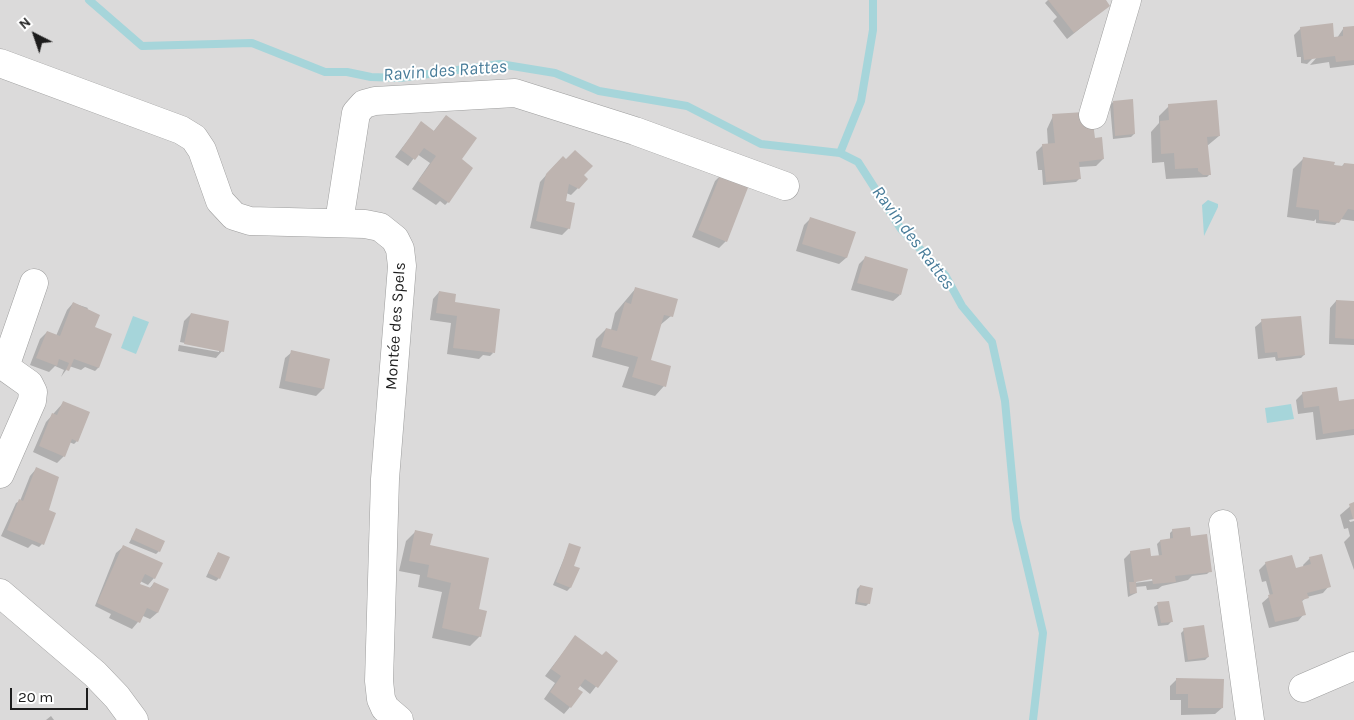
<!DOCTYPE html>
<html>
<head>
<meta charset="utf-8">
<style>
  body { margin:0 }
  #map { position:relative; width:1354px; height:720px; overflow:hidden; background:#eee9e4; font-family:Karla,sans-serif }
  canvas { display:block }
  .north { position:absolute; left:10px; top:10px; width:50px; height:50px; -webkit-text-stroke:4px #fff; paint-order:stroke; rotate:319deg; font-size:14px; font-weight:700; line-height:20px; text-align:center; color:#1d1d1d }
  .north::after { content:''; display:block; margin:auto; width:18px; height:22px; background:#1d1d1d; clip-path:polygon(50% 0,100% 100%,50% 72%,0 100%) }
  .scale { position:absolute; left:10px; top:688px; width:78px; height:22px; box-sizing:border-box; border:2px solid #1d1d1d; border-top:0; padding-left:6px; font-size:15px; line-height:18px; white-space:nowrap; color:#1d1d1d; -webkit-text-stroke:4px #fff; paint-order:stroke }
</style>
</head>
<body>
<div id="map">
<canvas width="1354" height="720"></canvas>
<div class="north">N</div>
<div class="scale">20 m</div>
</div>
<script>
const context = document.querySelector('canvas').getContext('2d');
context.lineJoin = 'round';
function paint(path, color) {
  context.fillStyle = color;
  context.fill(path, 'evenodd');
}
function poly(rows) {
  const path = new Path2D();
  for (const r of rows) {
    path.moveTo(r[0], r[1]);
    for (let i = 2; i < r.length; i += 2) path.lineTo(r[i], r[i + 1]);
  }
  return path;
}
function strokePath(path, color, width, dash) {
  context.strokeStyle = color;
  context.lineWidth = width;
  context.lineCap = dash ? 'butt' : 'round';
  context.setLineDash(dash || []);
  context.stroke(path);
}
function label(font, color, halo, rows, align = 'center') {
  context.font = font + ' Karla,sans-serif';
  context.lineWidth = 4;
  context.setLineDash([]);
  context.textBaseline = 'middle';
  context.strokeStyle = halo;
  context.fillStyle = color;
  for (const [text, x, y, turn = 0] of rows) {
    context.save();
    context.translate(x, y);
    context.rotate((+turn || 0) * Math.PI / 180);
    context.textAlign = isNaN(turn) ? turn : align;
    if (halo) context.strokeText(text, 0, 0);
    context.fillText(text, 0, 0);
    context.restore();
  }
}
paint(poly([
  [0,0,1354,0,1354,720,0,720]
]), '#dbdada');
paint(poly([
  [1208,200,1218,204,1218,207,1204,236,1202,205],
  [133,316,149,322,136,354,121,348],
  [1291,404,1294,419,1267,423,1265,408]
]), '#a6d5da');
paint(poly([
  [1048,0,1104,0,1108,6,1067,39,1053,21,1057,17,1045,3],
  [1354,27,1354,65,1330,68,1329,62,1310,65,1319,55,1317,54,1307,64,1301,63,1301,57,1297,57,1294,35,1301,28,1333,39,1337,38,1343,29],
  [1113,102,1134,134,1131,137,1113,139,1110,105],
  [1169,106,1219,136,1207,146,1210,174,1207,177,1166,179,1164,162,1152,163,1151,132,1159,123,1159,116],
  [446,116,460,159,472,168,448,202,445,205,440,201,436,205,412,189,430,163,417,154,408,166,395,157,421,123,433,132],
  [1053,116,1093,139,1103,159,1096,166,1079,167,1079,179,1076,182,1043,185,1042,170,1038,170,1036,152,1043,145,1048,145,1047,129],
  [1303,159,1341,167,1344,164,1354,166,1354,221,1340,219,1335,225,1316,223,1316,219,1314,221,1287,217,1293,169],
  [566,161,587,179,571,195,566,193,564,202,569,228,562,235,530,228,540,182,556,164],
  [722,174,726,241,719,248,692,237,715,181],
  [811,218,854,232,846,258,839,264,796,251,804,225],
  [865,258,900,295,893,301,851,290,859,264],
  [636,288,671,316,659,326,649,361,664,386,655,396,622,387,629,367,592,357,596,339,606,329,611,330,615,313],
  [439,292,493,353,490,356,483,355,479,359,447,354,451,323,430,320,433,299],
  [1336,301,1354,302,1354,345,1329,344,1330,308],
  [73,303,88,308,86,311,94,328,110,334,98,368,95,371,85,367,81,370,69,366,61,377,64,370,55,366,49,372,30,365,40,339,47,332,56,336,67,310],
  [191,314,222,351,216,358,178,351,179,345,219,352,219,350,180,342,184,321],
  [1262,321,1304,355,1301,358,1276,361,1275,357,1258,359,1255,327],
  [292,352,329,360,323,389,316,396,279,388,285,358],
  [1303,393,1338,403,1354,401,1354,435,1316,440,1313,412,1298,414,1296,400],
  [63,403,77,441,74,444,69,442,64,456,57,463,33,452,46,422],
  [36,469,45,515,42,544,39,547,32,544,28,548,1,536,16,503,20,501,30,476],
  [1354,503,1354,519,1349,520,1350,522,1354,521,1354,570,1344,542,1350,536,1348,528,1344,529,1340,515],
  [136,530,159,551,156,554,129,543],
  [1173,530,1190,537,1210,571,1207,574,1192,576,1188,580,1162,586,1158,589,1147,590,1146,586,1135,587,1136,593,1128,597,1124,559,1131,552,1149,558,1159,556,1157,544,1160,541,1170,540,1170,533],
  [1158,577,1159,580,1134,583,1134,581],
  [416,531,477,610,480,636,470,646,432,638,442,592,418,587,420,575,399,571,406,541],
  [570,544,572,567,570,588,567,591,553,585],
  [123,547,154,578,148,585,140,581,138,585,149,589,154,583,167,589,157,613,150,619,143,616,132,629,109,618,111,614,95,606,116,553],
  [218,553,219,578,216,581,206,577],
  [1310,558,1329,586,1323,593,1307,597,1301,602,1304,614,1298,621,1269,628,1262,603,1270,596,1266,581,1262,582,1259,570,1266,563,1295,571,1304,568,1303,565],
  [860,586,869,603,866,606,855,604,857,589],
  [1158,604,1171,622,1168,625,1158,626,1154,607],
  [1184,630,1208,657,1205,660,1185,662,1181,633],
  [575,637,602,657,616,661,590,694,579,685,570,707,564,714,544,699,555,683,545,676],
  [1177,679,1222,708,1215,714,1181,715,1181,700,1170,700,1170,686],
  [51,716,54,720,46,720]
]), '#0003');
strokePath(poly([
  [89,0,142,46,252,43,325,72,347,72,371,77,400,78,500,64,555,73,599,91,687,106,761,144,840,153,858,162,901,229,945,275,962,306,992,342,1005,401,1016,519,1043,633,1033,720],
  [840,153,861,101,873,30,873,0]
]), '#a6d5da', 8);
paint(poly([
  [1048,0,1106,0,1110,6,1074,33],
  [1333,23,1334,37,1343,36,1343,27,1354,26,1354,60,1336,62,1335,56,1304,60,1300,27],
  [1133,99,1135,134,1115,136,1113,101],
  [1217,100,1220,136,1207,137,1211,175,1203,175,1198,171,1198,168,1175,169,1174,153,1161,154,1160,121,1169,120,1168,104],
  [1085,112,1093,123,1095,138,1102,137,1104,159,1079,162,1081,179,1046,182,1042,144,1055,143,1052,114],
  [446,115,477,138,462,159,473,168,449,203,418,181,436,156,424,148,415,160,401,150,421,121,434,131],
  [575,150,593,166,584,175,588,179,579,189,569,184,566,201,575,203,570,229,536,221,546,174,563,156,566,159],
  [1303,157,1335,162,1334,165,1343,166,1344,163,1354,164,1354,210,1348,209,1339,223,1319,220,1319,210,1296,207],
  [721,173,749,185,727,242,698,230],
  [810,217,856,232,847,258,802,244],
  [865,256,908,269,901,295,857,283],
  [635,287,678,299,673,317,664,315,651,360,671,366,666,387,632,377,638,357,601,347,606,328,617,331,625,302,631,304],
  [439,291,456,294,455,302,500,309,495,353,453,348,457,316,436,313],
  [1336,300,1354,301,1354,339,1335,338],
  [73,302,100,315,95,327,112,334,99,368,74,359,69,371,66,370,69,363,59,359,57,366,36,358,47,331,60,336],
  [191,313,229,321,224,352,184,344],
  [1301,316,1305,355,1278,358,1277,352,1265,353,1261,319],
  [291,350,330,359,324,389,285,381],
  [1337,387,1339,401,1354,399,1354,429,1323,434,1319,406,1304,408,1302,392],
  [63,401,90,412,78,442,72,439,65,457,39,446,52,413,57,415],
  [36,467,59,477,49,510,56,513,44,545,7,530,19,499,23,501],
  [1354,502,1354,519,1353,519,1349,504],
  [1190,527,1191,536,1207,534,1212,572,1175,576,1176,582,1153,584,1152,579,1136,582,1137,593,1130,594,1129,582,1134,582,1130,551,1150,548,1151,556,1162,555,1160,540,1173,538,1172,529],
  [136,528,165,541,160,552,131,539],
  [415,530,433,534,430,545,489,558,479,609,487,611,481,637,442,628,451,583,427,577,429,565,409,561],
  [569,543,581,547,574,566,580,568,571,588,556,582],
  [123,545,163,563,155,579,145,574,140,584,151,588,154,582,169,589,158,613,147,608,140,623,97,603],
  [218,552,230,557,220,579,208,573],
  [1322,554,1331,587,1307,593,1309,598,1302,600,1306,615,1275,622,1268,595,1273,594,1265,562,1292,555,1296,568,1311,564,1309,557],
  [860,585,873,588,870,604,857,602],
  [1169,601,1173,622,1161,623,1157,602],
  [1204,625,1209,657,1188,660,1183,628],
  [575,635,602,655,606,651,618,661,598,688,585,679,578,689,583,692,571,708,550,692,561,676,551,669],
  [1176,678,1224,679,1223,708,1188,708,1188,694,1176,694]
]), '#beb4b0');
const minor = poly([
  [0,63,181,130,194,138,202,150,220,201,234,216,250,221,365,224,380,227,395,239,400,249,402,266,385,479,379,681,381,699,385,708,399,720],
  [1093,115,1127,0],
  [339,222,356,113,364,104,375,101,515,93,635,131,785,186],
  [0,474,32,401,33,392,29,384,5,367,34,283],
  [1223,524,1250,720],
  [0,593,95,674,117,697,134,720],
  [1303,688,1354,666]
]);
strokePath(minor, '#9e9e9e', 29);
strokePath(minor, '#fff', 28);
label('16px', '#1d1d1d', '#fff', [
  ["Montée des Spels",396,326,-86]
]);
label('italic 18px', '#487c99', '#fff', [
  ["Ravin des Rattes",445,71,-4],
  ["Ravin des Rattes",913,238,53]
]);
</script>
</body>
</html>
